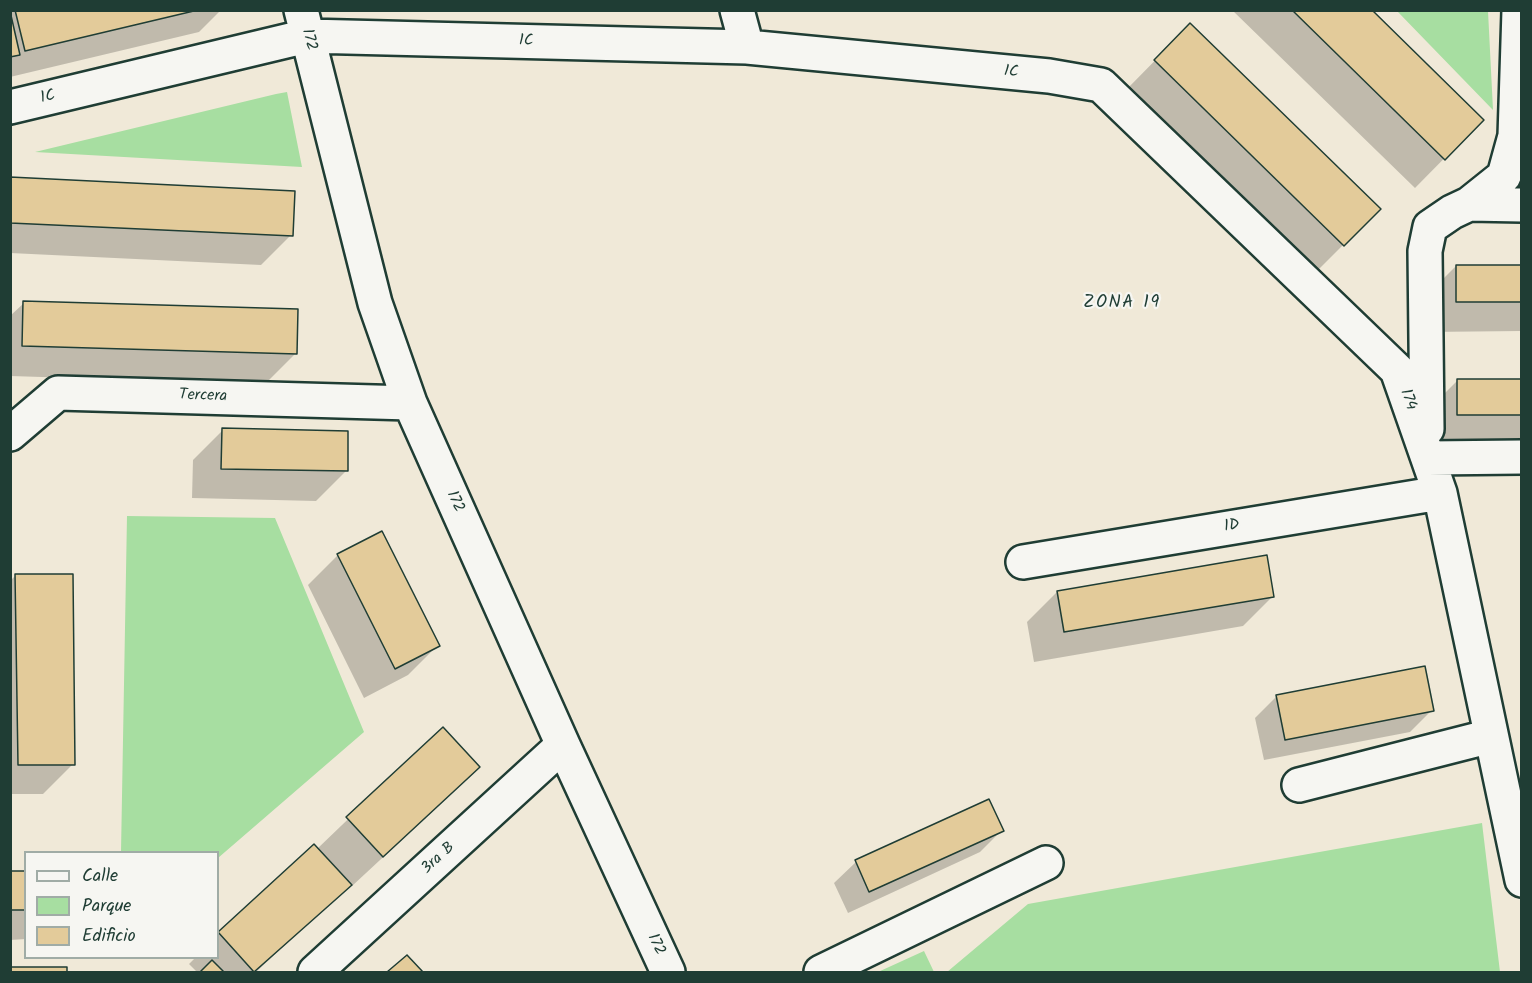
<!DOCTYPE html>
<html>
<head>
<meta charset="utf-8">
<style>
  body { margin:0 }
  #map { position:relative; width:1532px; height:983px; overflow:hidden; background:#f0e9d8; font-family:Kalam,sans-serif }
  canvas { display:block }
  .frame { position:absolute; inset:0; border:12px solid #1f3d34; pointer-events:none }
  .legend { position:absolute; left:24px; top:851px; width:195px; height:108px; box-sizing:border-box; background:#f6f6f2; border:2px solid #a0aca6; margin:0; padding:8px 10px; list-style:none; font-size:18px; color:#1f3d34 }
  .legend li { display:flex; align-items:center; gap:12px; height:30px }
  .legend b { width:30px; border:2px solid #a0aca6 }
</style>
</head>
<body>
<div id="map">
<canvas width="1532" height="983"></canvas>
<div class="frame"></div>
<ul class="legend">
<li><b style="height:8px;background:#f6f6f2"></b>Calle</li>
<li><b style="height:16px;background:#a7dea1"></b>Parque</li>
<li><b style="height:16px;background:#e3cb9a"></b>Edificio</li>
</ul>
</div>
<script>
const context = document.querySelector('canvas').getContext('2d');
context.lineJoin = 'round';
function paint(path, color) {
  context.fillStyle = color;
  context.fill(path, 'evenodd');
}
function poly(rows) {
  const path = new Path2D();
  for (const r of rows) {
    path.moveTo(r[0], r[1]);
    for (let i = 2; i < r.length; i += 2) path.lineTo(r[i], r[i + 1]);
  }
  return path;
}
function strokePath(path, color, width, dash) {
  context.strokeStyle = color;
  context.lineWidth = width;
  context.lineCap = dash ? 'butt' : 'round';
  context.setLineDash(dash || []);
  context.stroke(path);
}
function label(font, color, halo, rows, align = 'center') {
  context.font = font + ' Kalam,sans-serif';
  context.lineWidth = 4.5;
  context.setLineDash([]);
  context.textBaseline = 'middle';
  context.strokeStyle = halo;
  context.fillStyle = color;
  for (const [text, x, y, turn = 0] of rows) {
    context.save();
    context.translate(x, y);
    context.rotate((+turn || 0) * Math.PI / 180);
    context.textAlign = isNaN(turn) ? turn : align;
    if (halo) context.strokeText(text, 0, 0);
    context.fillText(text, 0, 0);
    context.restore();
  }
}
paint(poly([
  [1397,11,1488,11,1493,110],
  [287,92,302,167,35,152,276,94],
  [127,516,275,518,364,732,218,858,218,852,121,852],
  [1482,823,1500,972,947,972,1028,904],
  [924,951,934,972,878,972]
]), '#a7dea1');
paint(poly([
  [13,10,221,10,199,32,10,77,10,13],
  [1232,10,1370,10,1482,120,1415,188],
  [1190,25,1379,209,1313,275,1125,91],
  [10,179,291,235,261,265,10,253],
  [1456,266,1522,266,1522,331,1426,332,1426,296],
  [24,303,295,354,265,384,10,376,10,316],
  [1522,380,1522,444,1427,444,1427,411,1457,381],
  [223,430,346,471,316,501,192,498,193,460],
  [338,555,438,645,408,675,364,698,308,585],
  [16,575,73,764,43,794,10,794,10,581],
  [1057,592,1273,596,1243,626,1034,662,1027,622],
  [1277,696,1432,710,1410,732,1264,760,1255,718],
  [442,729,478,767,448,797,352,886,350,884,256,972,197,972,189,964,195,958,218,958,218,935,314,846,317,849],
  [988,801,1002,830,980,852,848,913,834,883,856,862],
  [26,872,26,939,10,940,10,873],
  [10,969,66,969,66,972,10,972]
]), '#0003');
const building = poly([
  [15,10,198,10,25,51,15,10],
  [1292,10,1372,10,1484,120,1445,160,1292,10],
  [10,11,20,55,10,57,10,11],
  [1190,23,1381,209,1344,246,1154,60,1190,23],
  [10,177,295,191,293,236,10,223,10,177],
  [1456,265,1522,265,1522,302,1456,302,1456,265],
  [23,301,298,309,297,354,22,346,23,301],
  [1457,379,1522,379,1522,415,1457,415,1457,379],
  [222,428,348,431,348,471,221,469,222,428],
  [382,531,440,646,395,669,337,554,382,531],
  [1267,555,1274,597,1064,632,1057,591,1267,555],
  [15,574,73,574,75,765,18,765,15,574],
  [1425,666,1434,711,1285,740,1276,695,1425,666],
  [443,727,480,767,383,857,346,817,443,727],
  [989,799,1004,831,869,892,855,860,989,799],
  [314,844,352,885,254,972,218,932,314,844],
  [10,871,26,871,26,910,10,910,10,871],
  [407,955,423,972,387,972,407,955],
  [212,960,224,972,200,972,212,960],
  [10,967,67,967,67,972,10,972,10,967]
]);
paint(building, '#e3cb9a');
strokePath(building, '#1f3d34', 1.5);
const minor = poly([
  [301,10,375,303,410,403,563,745,668,972],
  [737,10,747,47],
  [10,107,307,36,747,47,1049,76,1101,85,1397,370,1440,493,1522,880],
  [1469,204,1522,205],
  [1427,429,1425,251,1430,227,1452,212,1469,204,1504,176,1515,136,1519,10],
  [10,434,58,393,410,403],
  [1428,458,1522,457],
  [1023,562,1440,493],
  [1299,785,1491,736],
  [315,972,563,745],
  [821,972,1046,863]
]);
strokePath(minor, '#1f3d34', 38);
strokePath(minor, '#f6f6f2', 33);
label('16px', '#1f3d34', '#f6f6f2', [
  ["172",308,40,76],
  ["1C",526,42,1],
  ["1C",1011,73,6],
  ["1C",48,98,-14],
  ["Tercera",203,397,2],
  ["174",1407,400,71],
  ["172",454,502,66],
  ["1D",1232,527,-9],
  ["3ra B",439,859,-42],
  ["172",655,945,65]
]);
context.letterSpacing = '1.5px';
label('18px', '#1f3d34', '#f6f6f2', [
  ["ZONA 19",1122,304]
]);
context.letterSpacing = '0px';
</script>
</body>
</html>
